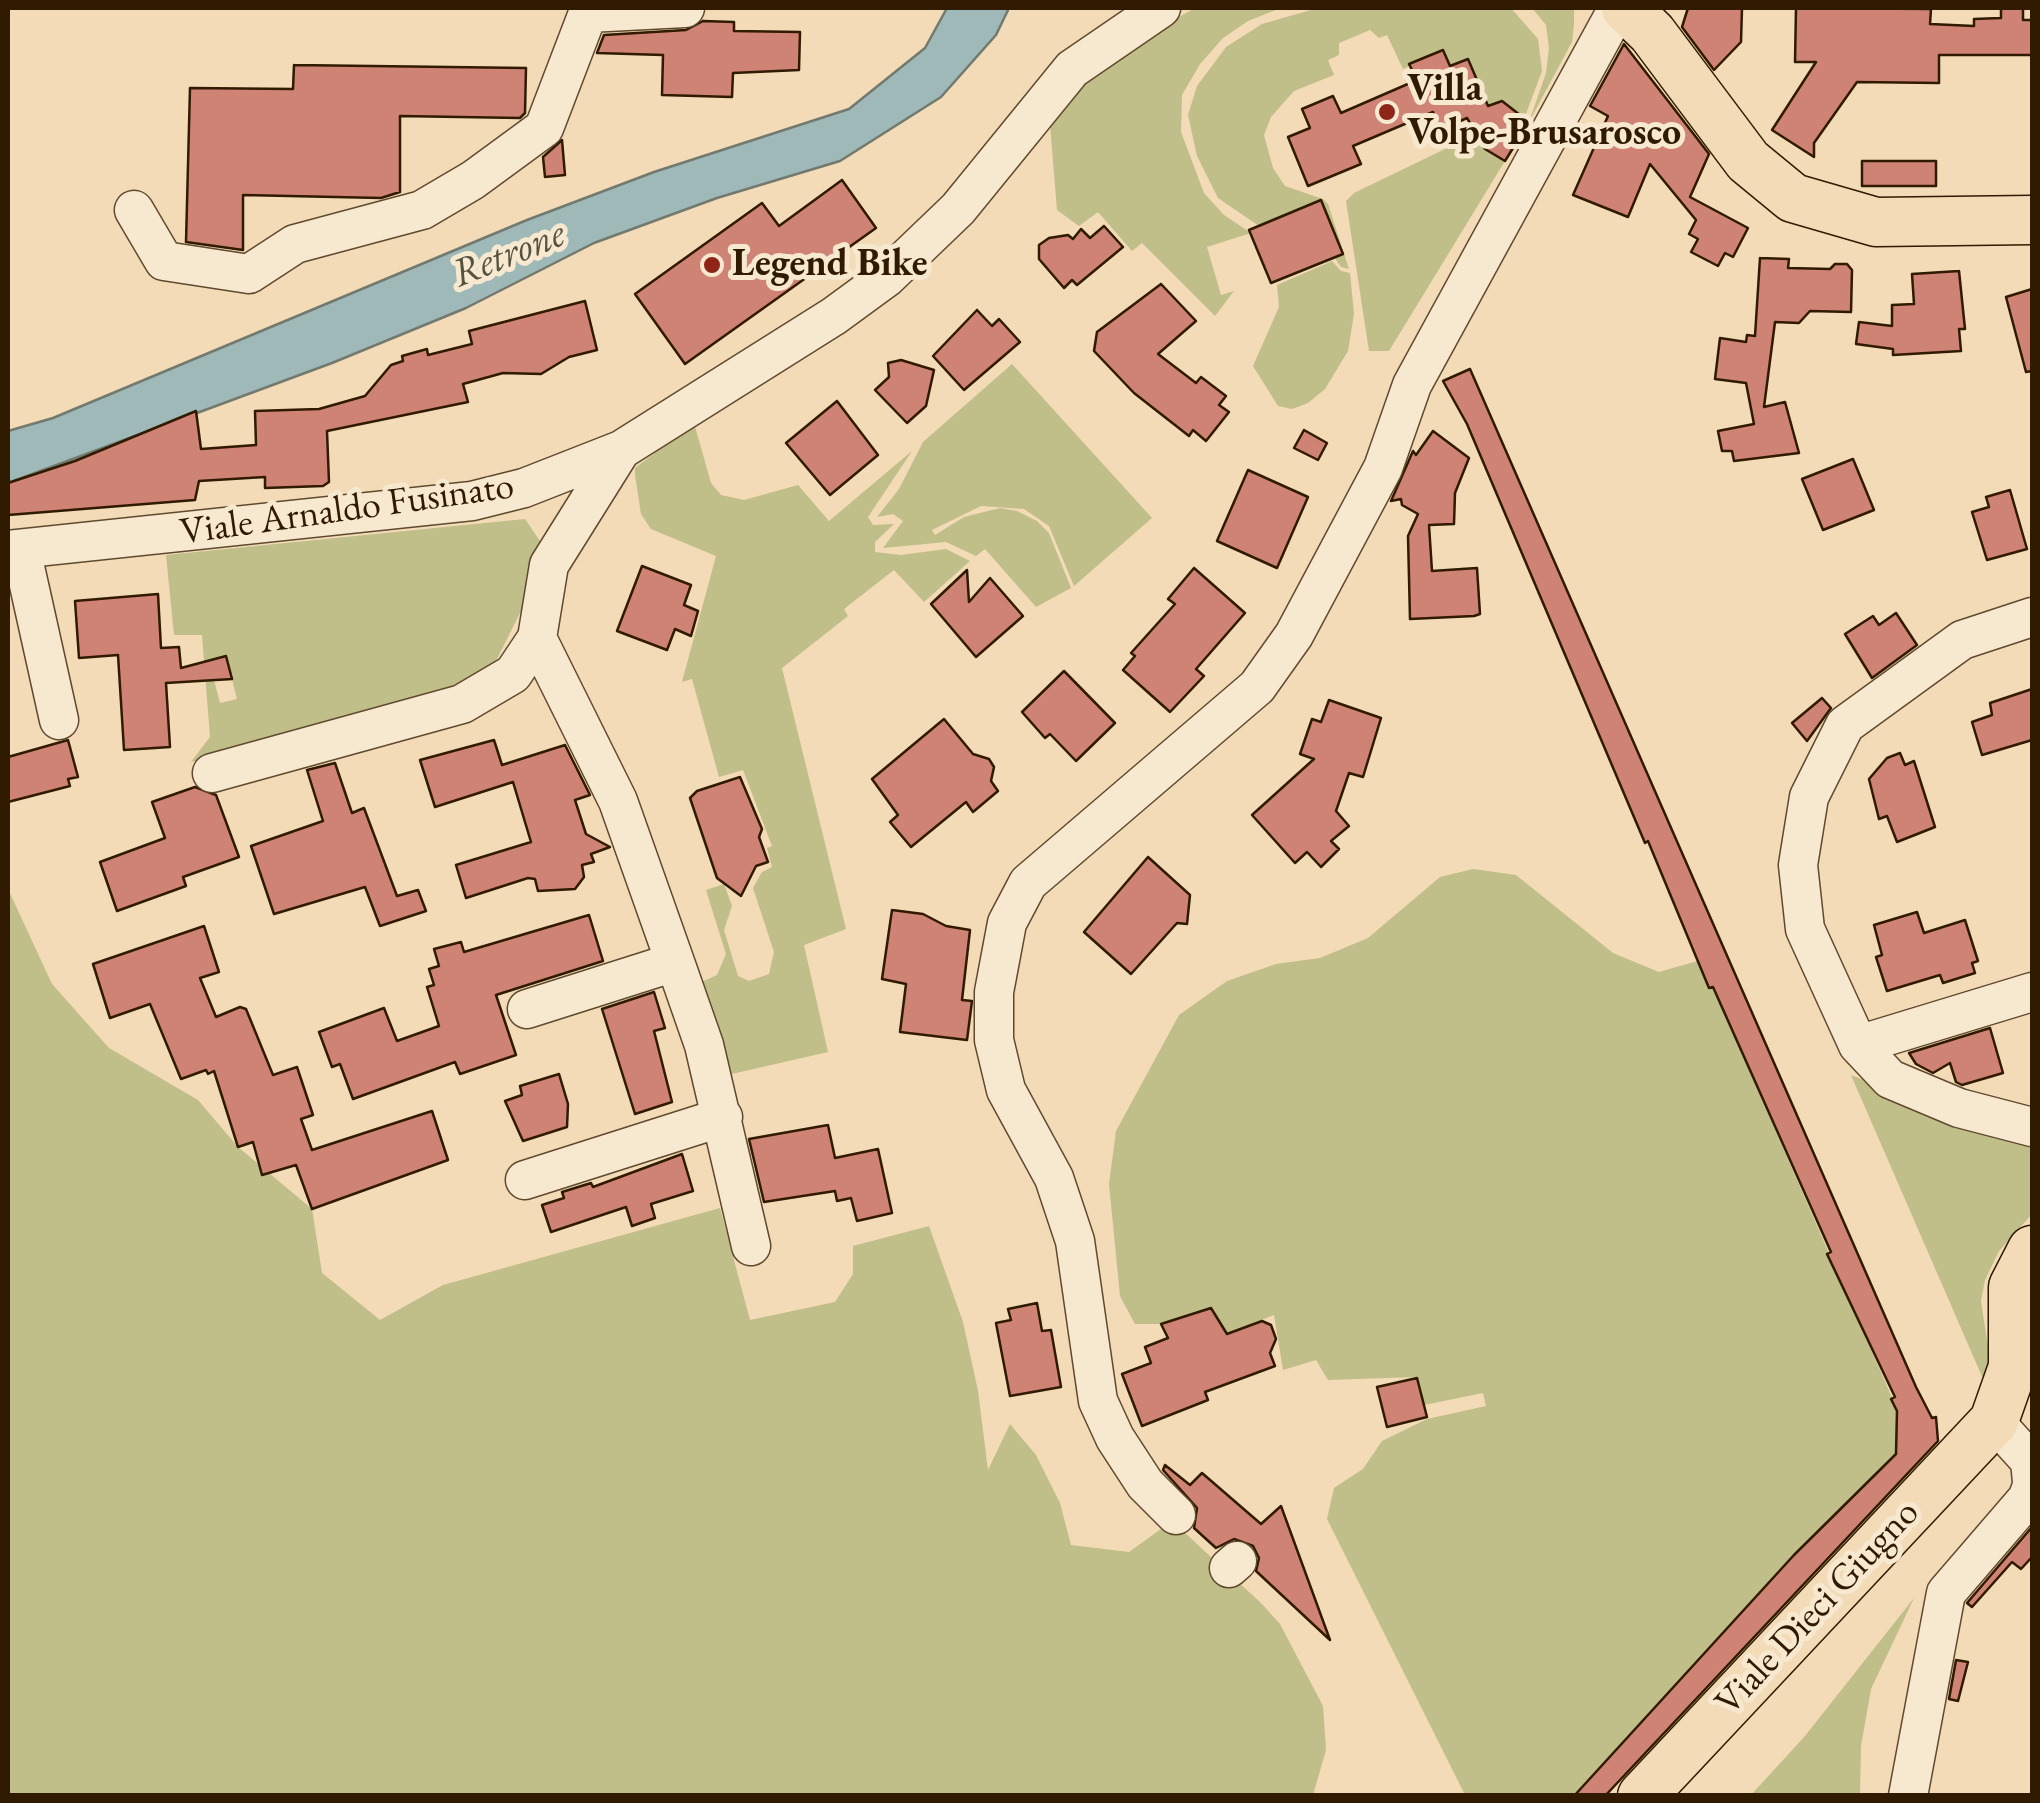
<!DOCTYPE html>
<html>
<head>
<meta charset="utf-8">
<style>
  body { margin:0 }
  #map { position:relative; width:2040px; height:1803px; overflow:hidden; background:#f2dbb6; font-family:"EB Garamond",serif }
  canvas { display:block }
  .frame { position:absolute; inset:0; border:10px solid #301a00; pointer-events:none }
</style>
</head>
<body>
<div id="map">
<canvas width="2040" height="1803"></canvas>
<div class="frame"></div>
</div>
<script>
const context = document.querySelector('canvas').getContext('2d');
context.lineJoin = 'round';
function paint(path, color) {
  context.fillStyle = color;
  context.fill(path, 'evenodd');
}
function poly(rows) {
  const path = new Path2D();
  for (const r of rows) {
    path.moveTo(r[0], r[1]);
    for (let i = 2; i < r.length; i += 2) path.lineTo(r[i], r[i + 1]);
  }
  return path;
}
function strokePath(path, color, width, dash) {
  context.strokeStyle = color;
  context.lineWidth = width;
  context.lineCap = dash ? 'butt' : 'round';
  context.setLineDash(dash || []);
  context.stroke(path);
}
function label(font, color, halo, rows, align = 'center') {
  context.font = font + ' "EB Garamond",serif';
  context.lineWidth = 10;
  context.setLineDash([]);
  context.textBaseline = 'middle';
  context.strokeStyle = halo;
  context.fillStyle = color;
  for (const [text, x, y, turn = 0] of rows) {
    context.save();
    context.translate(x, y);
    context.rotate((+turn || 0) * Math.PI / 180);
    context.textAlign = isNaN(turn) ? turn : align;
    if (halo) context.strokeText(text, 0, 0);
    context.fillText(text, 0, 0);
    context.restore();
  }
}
paint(poly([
  [1195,8,1281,8,1248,21,1223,38,1200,64,1182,95,1181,132,1204,193,1224,215,1251,233,1207,247,1221,295,1234,291,1215,316,1142,243,1132,251,1098,212,1079,226,1057,210,1049,112,1080,74],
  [1318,8,1511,8,1538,39,1542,71,1524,119,1502,101,1488,106,1450,66,1442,50,1403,69,1387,35,1379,38,1370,30,1339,43,1339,55,1328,60,1334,75,1294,91,1271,117,1264,135,1273,168,1285,186,1323,199,1328,204,1349,269,1341,267,1334,257,1321,200,1259,226,1218,198,1197,156,1188,115,1197,86,1226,47,1262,24],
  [1532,8,1574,8,1574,24,1572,42,1529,122,1546,73,1549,48,1546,25],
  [1476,134,1485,149,1505,161,1389,351,1369,351,1346,201,1354,193],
  [1332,261,1341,271,1350,273,1354,314,1348,351,1325,389,1308,403,1292,409,1278,406,1253,366,1279,307,1277,285],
  [1012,364,1152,518,1074,586,1049,526,1024,509,981,506,932,530,935,535,964,517,1000,508,1017,511,1037,521,1049,533,1071,588,1036,607,985,549,976,556,946,542,883,548,903,521,893,514,877,517,899,489,923,442],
  [694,423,711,483,721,495,744,500,798,485,829,521,912,451,868,517,873,525,894,524,875,542,875,552,901,555,946,549,970,561,924,602,894,570,844,609,848,616,782,668,846,929,804,945,828,1052,723,1076,697,984,717,975,726,954,706,890,724,884,732,906,724,930,738,976,749,981,769,974,774,952,753,888,762,872,772,867,767,848,772,846,743,770,719,777,692,679,682,682,716,556,651,529,641,514,635,475,635,468],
  [525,519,542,544,525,603,494,665,450,694,191,762,210,737,202,635,174,635,166,555],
  [226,656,237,699,220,703,209,661],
  [1473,869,1516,875,1613,953,1659,972,1701,960,1904,1425,1896,1425,1896,1454,1787,1563,1574,1795,1465,1795,1327,1519,1334,1488,1363,1469,1382,1441,1427,1419,1486,1406,1483,1393,1424,1405,1416,1377,1328,1380,1316,1360,1283,1370,1274,1315,1227,1334,1214,1323,1213,1308,1161,1324,1135,1324,1120,1296,1109,1184,1116,1131,1179,1015,1227,981,1276,964,1320,958,1368,938,1440,877],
  [8,889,52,984,109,1048,198,1100,238,1147,312,1209,322,1273,380,1320,443,1285,720,1208,750,1320,835,1302,853,1274,853,1246,929,1226,963,1322,978,1391,988,1470,1010,1424,1036,1455,1060,1503,1071,1545,1129,1552,1172,1521,1261,1603,1280,1624,1323,1706,1326,1750,1313,1795,8,1795],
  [1851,1075,2032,1144,2032,1214,1999,1251,1985,1280,1981,1301,1991,1367,1987,1388],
  [1914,1598,1871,1689,1861,1746,1860,1795,1751,1795,1805,1736]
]), '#c0be89');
const water = poly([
  [947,8,1009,8,996,35,941,97,840,161,717,198,594,243,466,308,332,363,8,483,8,431,53,418,527,220,654,172,849,109,925,48,947,8]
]);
paint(water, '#9eb9b7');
strokePath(water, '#72796e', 2.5);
const building = poly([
  [1688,8,1742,8,1741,42,1714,70,1682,27,1688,8],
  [1796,8,1931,9,1930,24,1974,26,1974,19,2001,18,2001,8,2023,8,2023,20,2032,20,2032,55,1939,55,1939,83,1857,82,1814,143,1814,157,1772,130,1816,62,1795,62,1796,8],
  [703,21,734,22,734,31,800,32,799,70,733,73,732,97,662,95,663,55,597,53,604,35,686,30,703,21],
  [1624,44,1709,154,1690,197,1748,228,1733,257,1725,253,1718,266,1691,252,1698,239,1689,234,1696,220,1650,164,1628,217,1573,195,1608,116,1590,106,1624,44],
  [1443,50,1450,66,1468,59,1488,106,1502,101,1529,122,1505,161,1485,149,1467,118,1440,130,1433,112,1353,146,1361,164,1308,186,1288,137,1310,128,1302,109,1333,96,1341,113,1417,80,1409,64,1443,50],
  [294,65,526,68,525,113,520,118,400,116,400,192,381,198,243,195,243,250,186,242,190,88,293,89,294,65],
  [562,140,565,175,545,177,543,157,562,140],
  [1862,161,1936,161,1936,186,1862,186,1862,161],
  [842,180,876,228,685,364,635,294,762,203,779,226,842,180],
  [1321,200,1343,254,1271,283,1249,230,1321,200],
  [1104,226,1123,247,1077,285,1072,280,1064,288,1039,259,1039,245,1049,238,1068,235,1073,239,1081,229,1090,238,1104,226],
  [1760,258,1789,259,1788,268,1830,269,1835,264,1847,264,1852,270,1851,312,1810,311,1799,323,1775,322,1764,407,1785,402,1799,453,1734,461,1732,451,1722,451,1718,431,1754,424,1746,383,1715,379,1720,338,1746,342,1747,335,1755,336,1760,258],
  [1959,271,1965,329,1959,329,1961,351,1893,355,1893,349,1856,344,1859,322,1892,326,1892,305,1914,304,1912,274,1959,271],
  [1161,284,1196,321,1158,354,1196,383,1201,377,1226,396,1219,405,1229,412,1206,441,1193,430,1189,436,1134,393,1094,351,1097,332,1161,284],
  [2032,289,2032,371,2026,372,2006,297,2032,289],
  [585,301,597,350,569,357,541,374,503,373,463,384,468,402,327,431,329,482,323,486,265,488,265,477,199,481,195,500,8,515,8,483,75,461,196,411,201,449,256,445,255,411,319,409,365,396,391,365,403,361,402,356,427,349,428,355,472,344,469,331,585,301],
  [977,310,992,326,999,319,1020,342,964,390,933,356,977,310],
  [901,360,934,370,926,406,907,423,875,390,889,377,888,363,901,360],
  [1470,369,1916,1387,1932,1418,1936,1417,1938,1441,1605,1796,1574,1796,1794,1555,1896,1454,1897,1411,1891,1399,1895,1397,1827,1254,1831,1252,1713,987,1709,988,1648,841,1645,843,1467,424,1443,381,1470,369],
  [837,401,878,455,830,495,786,443,837,401],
  [1304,430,1327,443,1318,460,1294,448,1304,430],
  [1433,431,1469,458,1455,493,1454,524,1429,525,1432,571,1477,568,1480,614,1474,616,1410,619,1408,536,1418,514,1402,505,1401,499,1391,501,1413,451,1416,455,1433,431],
  [1853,459,1874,510,1823,530,1802,479,1853,459],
  [1248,470,1308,497,1277,568,1217,541,1248,470],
  [2010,490,2027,549,1987,560,1972,512,1989,507,1986,497,2010,490],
  [642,566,691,585,684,605,698,611,691,636,675,629,667,650,617,631,642,566],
  [1194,568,1245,613,1196,669,1204,676,1170,712,1123,670,1135,656,1131,653,1175,604,1168,599,1194,568],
  [967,570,969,602,990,578,1023,616,976,657,931,604,967,570],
  [158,594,161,648,179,647,181,668,226,656,232,679,166,683,170,747,124,750,118,655,79,658,75,601,158,594],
  [1896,613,1917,645,1872,678,1845,634,1873,616,1879,625,1896,613],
  [1064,671,1115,723,1076,761,1050,734,1045,738,1022,712,1064,671],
  [2032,689,2032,740,1982,755,1972,722,1992,715,1990,703,2032,689],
  [1822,698,1831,708,1807,741,1792,723,1822,698],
  [1329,700,1381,718,1363,777,1349,773,1336,811,1349,826,1331,841,1339,849,1321,867,1307,852,1295,863,1252,815,1314,759,1300,754,1312,719,1321,722,1329,700],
  [944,719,973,754,989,759,994,767,991,781,998,791,973,812,966,802,911,847,890,822,898,815,872,779,944,719],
  [68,740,78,777,68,779,70,786,8,802,8,757,68,740],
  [494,740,502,765,565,745,590,795,575,800,586,834,610,847,591,854,594,862,582,865,584,877,575,889,538,891,535,879,528,878,466,898,456,865,531,842,513,782,435,807,420,760,494,740],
  [1900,753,1905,765,1914,761,1935,827,1897,842,1887,816,1879,819,1869,779,1887,758,1900,753],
  [335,763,352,813,364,808,397,896,418,890,426,911,380,926,365,887,274,914,251,846,323,821,307,770,335,763],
  [740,777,762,829,759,837,768,862,756,866,741,896,717,878,690,798,697,791,740,777],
  [195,787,216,795,239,857,183,877,186,886,117,911,100,862,165,838,152,802,195,787],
  [1148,857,1190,895,1187,924,1177,923,1131,974,1084,932,1148,857],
  [892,910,923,914,946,926,970,930,962,1000,972,1001,967,1040,900,1032,906,984,882,979,892,910],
  [1917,912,1924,933,1965,920,1978,961,1972,963,1975,973,1943,983,1940,975,1887,991,1876,957,1882,955,1874,925,1917,912],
  [589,915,603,961,496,995,516,1055,460,1074,455,1062,353,1099,340,1064,332,1067,319,1032,384,1008,397,1041,439,1026,427,987,434,985,429,969,439,966,434,949,461,942,464,952,589,915],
  [204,926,219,972,200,978,216,1017,240,1007,246,1009,273,1075,297,1067,313,1115,301,1119,312,1150,432,1111,448,1160,312,1209,296,1165,262,1175,253,1142,238,1147,214,1071,208,1074,206,1070,181,1079,150,1004,110,1018,93,964,204,926],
  [654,992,665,1028,654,1031,672,1102,635,1114,602,1009,654,992],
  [1990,1028,2003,1073,1962,1085,1956,1082,1950,1063,1933,1073,1916,1064,1909,1053,1990,1028],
  [559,1074,568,1104,567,1127,523,1141,505,1101,522,1095,520,1086,559,1074],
  [828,1125,835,1158,878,1149,892,1213,857,1221,851,1198,837,1201,835,1191,764,1202,749,1139,828,1125],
  [682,1154,693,1191,651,1204,655,1218,632,1226,626,1207,551,1232,542,1205,564,1198,562,1192,591,1183,593,1187,682,1154],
  [1037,1303,1042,1331,1051,1330,1061,1387,1010,1396,996,1323,1011,1320,1008,1309,1037,1303],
  [1211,1308,1227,1334,1262,1321,1271,1325,1276,1339,1270,1353,1275,1366,1205,1392,1208,1400,1142,1426,1122,1374,1151,1363,1145,1347,1168,1338,1161,1324,1211,1308],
  [1417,1378,1427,1417,1387,1427,1377,1387,1417,1378],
  [1165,1465,1190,1485,1202,1473,1261,1524,1281,1506,1330,1640,1256,1571,1259,1558,1253,1546,1234,1539,1216,1548,1194,1528,1197,1508,1163,1470,1165,1465],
  [2032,1527,2032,1557,2021,1569,2012,1562,1972,1607,1967,1603,2032,1527],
  [1956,1660,1968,1662,1958,1701,1949,1699,1956,1660]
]);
paint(building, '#cf8375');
strokePath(building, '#301a00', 2.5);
const minor = poly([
  [134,210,164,261,249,274,295,244,422,210,473,180,544,128,588,13,685,8],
  [21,549,59,720],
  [8,550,472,501,524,488,621,450,834,316,886,278,958,209,1072,69,1161,8],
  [2032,617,1962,640,1845,725,1809,797,1798,865,1805,929,1858,1045,1890,1079,1959,1108,2032,1127],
  [537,638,618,801,675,962,704,1045,751,1246],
  [212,773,462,704,513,674,537,638,549,565,621,450],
  [527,1009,675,962],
  [1858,1045,2032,992],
  [525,1180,723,1117],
  [1994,1421,2030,1461,2032,1482],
  [1176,1515,1145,1484,1115,1438,1098,1401,1075,1241,1054,1178,1006,1090,994,1040,994,992,1007,923,1028,883,1257,687,1294,635,1383,468,1412,385,1618,8],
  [1229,1568,1237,1561],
  [1908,1796,1946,1593,2027,1499,2032,1486]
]);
const major = poly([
  [1626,8,1652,33,1748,161,1793,198,1876,222,2032,220],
  [1642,1796,1994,1421,2013,1367,2013,1287,2032,1250]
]);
strokePath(minor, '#604a2e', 41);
strokePath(major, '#301a00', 51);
strokePath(minor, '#f7e8d0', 38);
strokePath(major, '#f2dbb6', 48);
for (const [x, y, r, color] of [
  [1387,112,10,"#8f2418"],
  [712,265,10,"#8f2418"]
]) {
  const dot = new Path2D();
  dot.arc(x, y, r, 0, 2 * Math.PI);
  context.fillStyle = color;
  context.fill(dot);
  strokePath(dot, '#f7e8d0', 4);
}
label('bold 38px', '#301a00', '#f7e8d0', [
  ["Villa",1407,90],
  ["Volpe-Brusarosco",1407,134],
  ["Legend Bike",732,265]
], 'left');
label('38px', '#301a00', '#f7e8d0', [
  ["Viale Arnaldo Fusinato",347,510,-8],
  ["Viale Dieci Giugno",1818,1608,-47]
]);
label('italic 40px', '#565240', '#f7e8d0', [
  ["Retrone",509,255,-22]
]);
</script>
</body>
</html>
